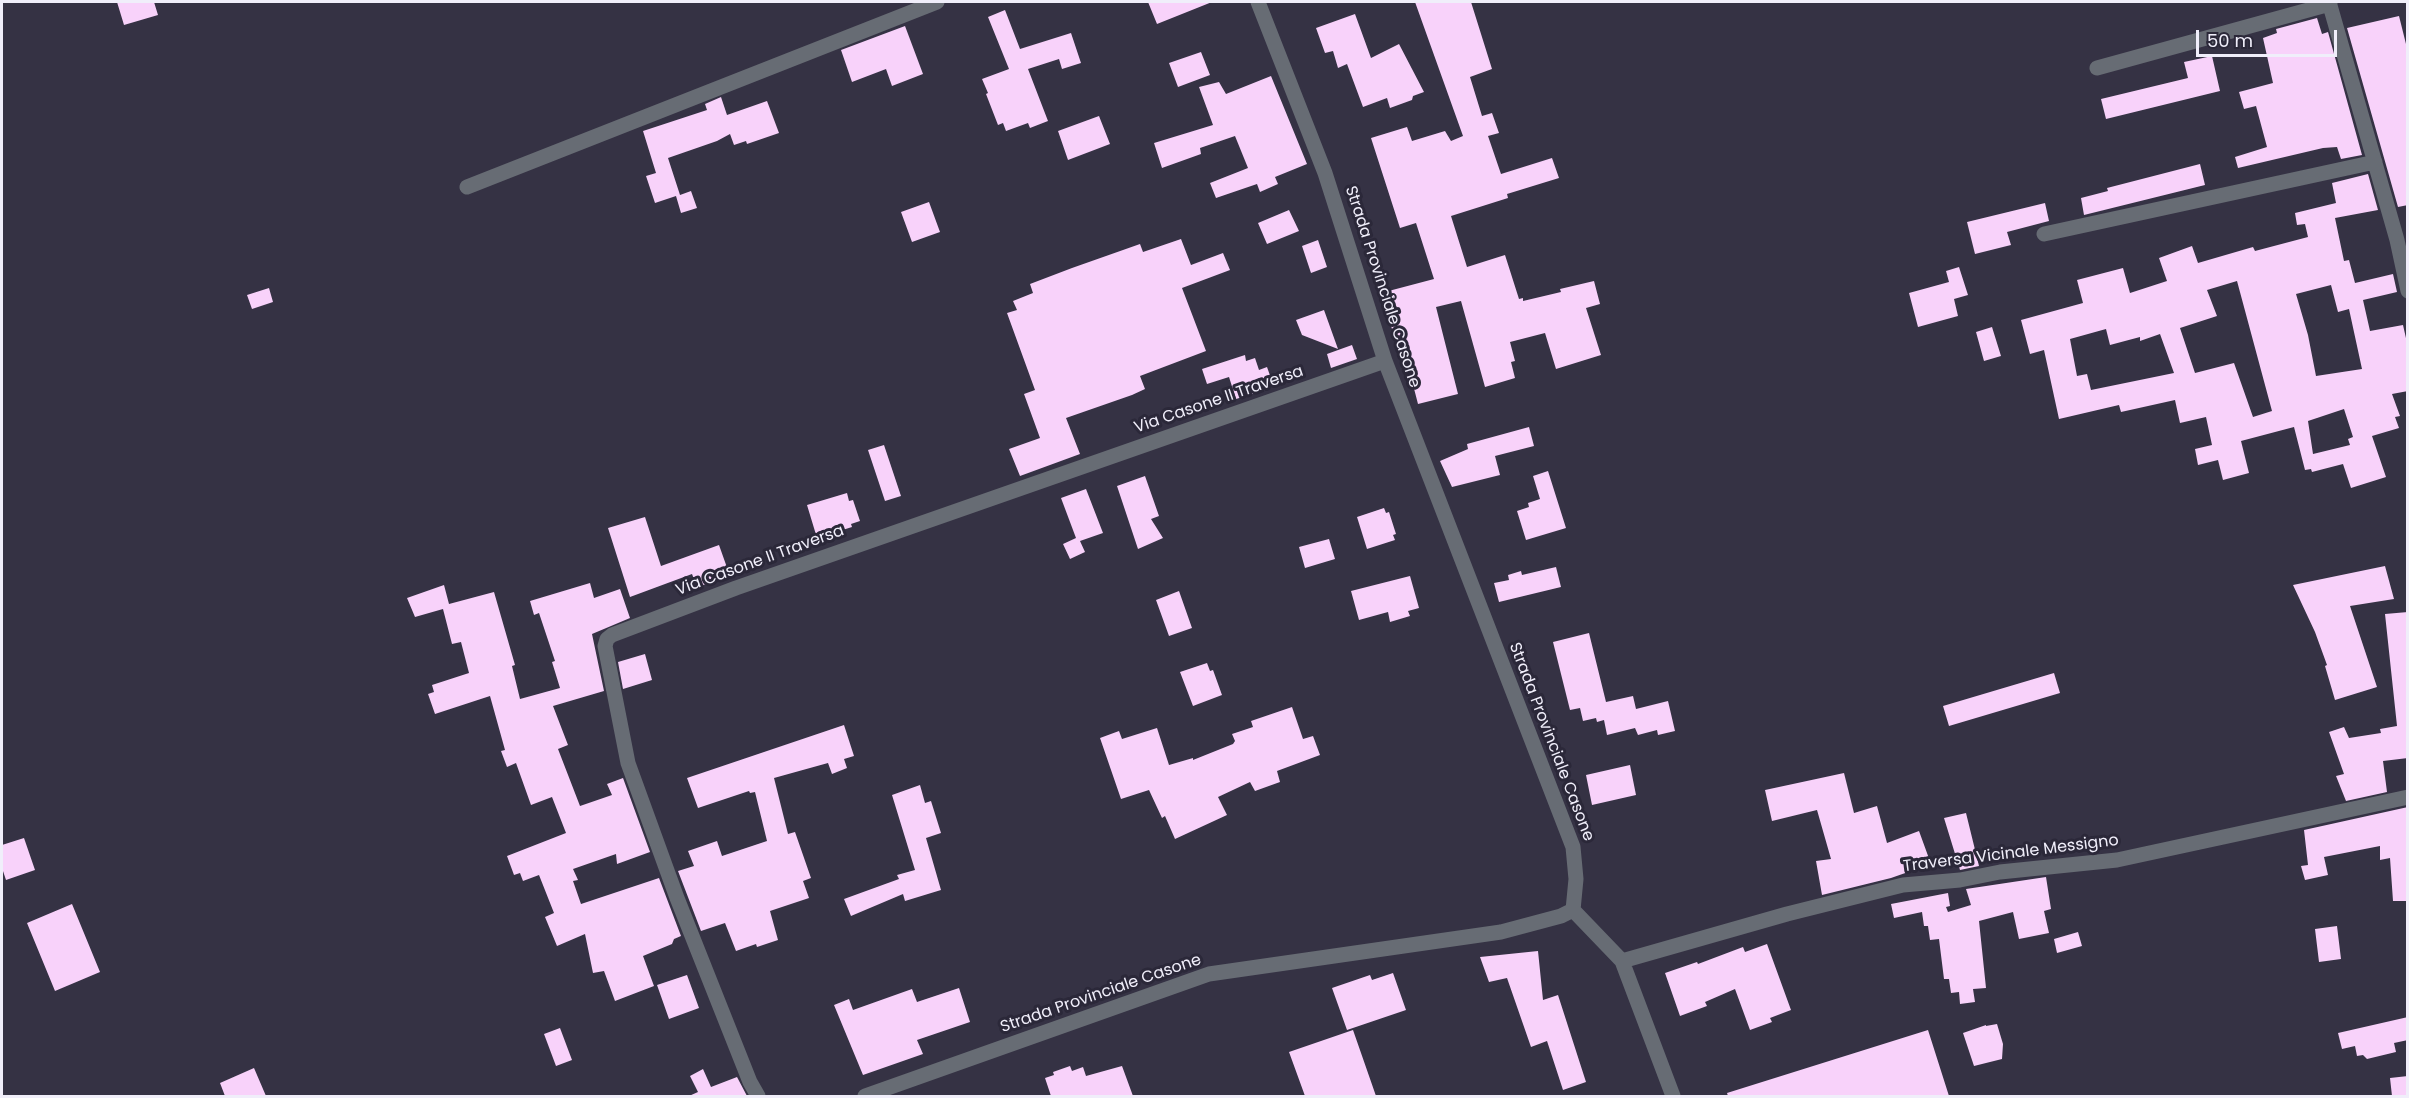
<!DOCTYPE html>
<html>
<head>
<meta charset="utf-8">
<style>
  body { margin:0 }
  #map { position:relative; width:2409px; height:1098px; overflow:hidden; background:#353244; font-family:Poppins,sans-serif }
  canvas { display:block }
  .frame { position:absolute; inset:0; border:3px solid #f0eefa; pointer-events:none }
  .scale { position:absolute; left:2196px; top:30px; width:141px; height:27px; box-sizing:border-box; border:3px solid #f0eefa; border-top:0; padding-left:8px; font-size:18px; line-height:21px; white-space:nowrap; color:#f0eefa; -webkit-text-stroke:4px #2b2839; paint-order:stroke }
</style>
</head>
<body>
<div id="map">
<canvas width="2409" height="1098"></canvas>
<div class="frame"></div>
<div class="scale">50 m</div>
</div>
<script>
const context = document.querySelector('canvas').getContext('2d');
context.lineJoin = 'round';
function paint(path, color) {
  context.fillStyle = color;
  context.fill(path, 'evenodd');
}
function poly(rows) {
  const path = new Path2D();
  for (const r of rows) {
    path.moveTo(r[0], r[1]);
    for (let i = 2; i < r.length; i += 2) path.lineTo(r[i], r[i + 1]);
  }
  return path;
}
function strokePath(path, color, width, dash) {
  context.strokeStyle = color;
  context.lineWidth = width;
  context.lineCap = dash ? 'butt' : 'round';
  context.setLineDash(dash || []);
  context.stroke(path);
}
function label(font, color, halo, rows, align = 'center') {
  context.font = font + ' Poppins,sans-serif';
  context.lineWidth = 6;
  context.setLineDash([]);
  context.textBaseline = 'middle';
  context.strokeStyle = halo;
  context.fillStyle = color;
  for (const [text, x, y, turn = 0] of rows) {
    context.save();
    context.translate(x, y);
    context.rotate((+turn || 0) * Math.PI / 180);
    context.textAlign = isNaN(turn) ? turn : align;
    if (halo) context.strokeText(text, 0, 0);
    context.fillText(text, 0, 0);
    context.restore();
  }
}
paint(poly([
  [117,2,154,2,158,15,124,25],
  [1148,2,1212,2,1157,24],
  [1415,2,1471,2,1492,69,1470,77,1482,116,1492,113,1499,133,1488,136,1501,174,1552,158,1559,178,1507,194,1508,198,1451,216,1467,267,1505,255,1519,299,1523,298,1523,301,1561,292,1560,289,1594,281,1600,304,1586,308,1601,355,1556,369,1545,333,1510,342,1515,361,1511,362,1515,378,1485,387,1461,301,1436,307,1458,394,1418,404,1411,377,1407,378,1381,293,1434,279,1416,223,1400,228,1371,138,1407,127,1412,141,1445,131,1451,141,1463,136],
  [1005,10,1020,49,1071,33,1081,63,1062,69,1059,59,1028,69,1048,121,1030,128,1028,123,1006,131,1003,123,998,125,986,94,988,93,982,79,1009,69,988,17],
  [1355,14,1371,58,1399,44,1424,92,1413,96,1412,100,1390,108,1387,98,1363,107,1347,64,1338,68,1333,51,1325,53,1316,28],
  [2399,16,2408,52,2408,205,2398,207,2347,28],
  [2317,18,2322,34,2328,32,2362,155,2341,159,2337,147,2323,148,2238,168,2235,157,2267,147,2256,106,2244,109,2239,92,2273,83,2263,38,2277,33,2276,29],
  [905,26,923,74,892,86,886,69,852,82,841,50],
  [1201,52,1210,75,1178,87,1169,63],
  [2212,56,2220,91,2106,119,2101,99,2188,78,2184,62],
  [1271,76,1307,164,1275,177,1278,184,1260,192,1257,184,1216,198,1210,183,1248,168,1235,136,1200,148,1201,154,1162,168,1154,143,1213,125,1199,87,1219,82,1226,94],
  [721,97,727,115,767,101,779,133,747,144,746,141,734,145,730,134,717,141,668,158,680,195,691,191,697,208,681,213,676,196,655,203,646,176,656,173,643,131,707,110,705,104],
  [1099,116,1110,144,1068,160,1058,131],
  [2200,164,2205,185,2084,215,2081,198,2108,191,2107,188],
  [2368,174,2378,210,2335,218,2344,261,2349,260,2355,283,2393,274,2397,292,2363,300,2370,331,2403,325,2408,347,2408,391,2392,394,2400,416,2395,417,2399,428,2372,436,2386,477,2351,488,2343,464,2312,472,2311,469,2305,470,2294,427,2241,441,2249,473,2223,480,2218,460,2198,465,2195,449,2212,445,2206,417,2180,423,2175,400,2121,412,2119,405,2059,419,2044,350,2030,354,2021,320,2083,303,2077,280,2123,268,2130,293,2167,281,2159,258,2192,246,2198,263,2253,247,2255,251,2308,237,2305,224,2297,225,2295,213,2336,203,2332,183],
  [2237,281,2272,411,2253,417,2234,363,2195,373,2180,328,2217,316,2207,290],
  [2331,285,2338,312,2349,309,2362,369,2316,376,2308,335,2296,294],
  [2106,329,2110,345,2140,337,2140,341,2160,334,2174,373,2091,390,2087,374,2077,376,2070,339],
  [2344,409,2353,437,2348,439,2350,445,2313,454,2308,421],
  [929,202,940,232,912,242,901,212],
  [2045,203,2049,221,2007,232,2011,245,1975,254,1967,222],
  [1289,210,1299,231,1267,244,1258,223],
  [1181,239,1191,265,1223,253,1230,270,1182,288,1206,351,1140,376,1145,389,1132,395,1066,418,1080,454,1020,476,1009,449,1040,438,1024,394,1035,390,1007,313,1017,310,1013,301,1033,293,1030,284,1072,268,1140,244,1143,252],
  [1318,240,1327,267,1311,273,1302,246],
  [1959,267,1968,295,1954,299,1958,316,1918,327,1909,293,1949,282,1946,271],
  [269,288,273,302,252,309,247,295],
  [1324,310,1338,349,1302,335,1296,320],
  [1992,327,2001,356,1984,361,1976,332],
  [1352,345,1357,359,1331,368,1327,354],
  [1245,355,1246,361,1255,358,1259,370,1267,367,1273,384,1264,387,1265,390,1236,399,1229,377,1207,384,1202,369],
  [1529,427,1534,446,1495,456,1500,475,1452,487,1440,461,1468,449,1467,444],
  [884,445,901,496,885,501,868,450],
  [1548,471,1566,528,1526,540,1517,511,1529,507,1528,503,1540,499,1533,476],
  [1145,476,1159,516,1151,519,1163,538,1138,549,1117,486],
  [1086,489,1103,533,1080,541,1085,552,1070,559,1063,544,1076,538,1061,498],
  [847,493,849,501,853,500,860,521,851,524,852,527,817,538,807,505],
  [1384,508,1386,513,1389,512,1396,534,1393,535,1395,540,1367,549,1357,517],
  [645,517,661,566,719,545,730,576,697,587,692,574,630,597,608,528],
  [1329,539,1335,559,1305,568,1299,547],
  [2385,566,2394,599,2350,606,2377,687,2335,700,2325,666,2327,665,2315,632,2293,585],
  [1556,567,1561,587,1499,602,1494,583,1509,580,1508,575,1521,571,1522,575],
  [1410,576,1419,608,1408,611,1410,616,1390,622,1388,612,1359,620,1351,591],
  [590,583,594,598,620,589,630,618,592,634,604,691,553,706,568,745,558,749,580,806,612,795,607,784,623,778,650,852,617,864,616,854,573,869,578,880,573,881,581,904,659,878,681,936,674,939,672,944,643,956,654,986,615,1001,604,971,593,973,585,934,557,946,545,917,554,913,539,875,523,881,520,873,514,875,507,856,566,833,552,797,531,805,516,763,507,767,501,751,505,750,490,696,435,714,428,694,434,692,432,685,469,673,461,642,452,644,443,609,415,617,407,598,444,585,449,604,494,592,515,665,512,666,520,699,560,688,552,662,555,661,539,613,534,615,530,601],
  [1179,591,1192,628,1169,636,1156,600],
  [2408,612,2408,758,2383,761,2387,792,2346,801,2336,776,2344,774,2329,732,2344,727,2349,738,2381,733,2380,729,2397,726,2385,614],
  [1589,633,1606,702,1633,696,1636,709,1668,701,1675,731,1658,735,1657,730,1638,735,1635,728,1607,735,1604,720,1597,722,1596,718,1583,721,1580,708,1570,710,1553,642],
  [645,654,652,680,623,689,618,662],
  [1207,663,1210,671,1213,670,1222,695,1193,706,1180,672],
  [2054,673,2060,693,1949,726,1943,706],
  [1292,707,1303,739,1313,736,1320,755,1277,771,1280,782,1255,791,1250,782,1218,797,1227,815,1175,839,1165,816,1162,818,1149,790,1121,799,1100,738,1119,731,1122,739,1157,728,1169,765,1193,758,1193,760,1233,744,1235,741,1232,734,1253,727,1251,721],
  [844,725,854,756,844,759,847,768,832,774,828,763,774,778,788,834,795,832,811,878,803,881,809,898,770,911,778,940,757,947,756,944,736,951,725,923,701,931,678,871,694,866,688,851,717,841,722,856,767,841,755,792,750,793,749,791,698,808,687,778],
  [1630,765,1636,795,1592,805,1586,775],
  [1844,773,1854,813,1877,806,1887,843,1919,831,1931,864,1891,878,1822,895,1816,861,1831,859,1817,810,1772,821,1765,790],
  [920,785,925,803,931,801,941,833,926,838,941,890,905,901,903,894,851,916,844,899,899,879,897,875,915,870,892,795],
  [2408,807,2408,901,2393,901,2390,858,2380,860,2380,846,2324,857,2328,875,2305,880,2301,866,2308,865,2304,830],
  [1966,813,1979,866,1960,870,1944,818],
  [24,838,35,870,6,880,2,868,2,845],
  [2046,877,2051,909,2044,911,2049,933,2019,939,2013,912,1979,921,1986,988,1973,989,1975,1002,1960,1004,1959,992,1951,993,1949,979,1944,979,1939,939,1930,940,1928,926,1924,926,1922,912,1894,918,1891,904,1948,893,1950,906,1946,907,1948,912,1971,905,1966,889],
  [72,904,100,972,55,991,27,923],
  [2337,926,2341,959,2319,962,2315,929],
  [2078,932,2082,946,2057,953,2054,939],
  [1767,944,1791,1010,1770,1018,1772,1022,1750,1030,1735,989,1705,1002,1707,1006,1680,1016,1665,973,1697,962,1698,964,1743,947,1745,952],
  [1538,951,1543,1000,1558,995,1586,1082,1563,1090,1547,1041,1531,1047,1507,978,1489,982,1480,957],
  [1393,973,1406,1010,1347,1030,1332,988,1370,975,1372,980],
  [687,975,699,1008,669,1019,657,985],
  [959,988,970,1022,917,1040,923,1054,863,1075,834,1005,849,999,853,1010,912,989,917,1002],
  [2408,1017,2408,1040,2394,1043,2396,1052,2367,1059,2363,1055,2357,1056,2355,1046,2342,1049,2338,1033],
  [1997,1024,2003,1044,2002,1059,1974,1066,1963,1033,1986,1025,1986,1026],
  [560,1028,572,1060,556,1066,544,1034],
  [1353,1030,1376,1096,1305,1096,1289,1052],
  [1928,1030,1949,1096,1728,1096,1727,1093],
  [1070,1066,1072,1071,1083,1067,1086,1076,1122,1066,1133,1096,1051,1096,1045,1078,1054,1075,1053,1072],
  [254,1068,266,1096,225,1096,220,1083],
  [703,1069,711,1087,737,1077,747,1096,689,1096,698,1092,690,1076],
  [2408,1076,2408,1096,2392,1096,2390,1078]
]), '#f8d2fa');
strokePath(poly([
  [2329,2,2397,240,2408,291],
  [2097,68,2330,4],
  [467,187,937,2],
  [2044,234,2375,162],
  [1573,910,1622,961,1673,1096],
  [1622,961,1787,914,1903,885,1960,880,2000,872,2117,860,2408,797],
  [758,1096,750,1082,677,898,628,763,605,646,607,639,612,635,736,588,1385,361],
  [865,1096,1209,974,1501,932,1561,916,1573,910,1576,879,1573,847,1385,361,1325,173,1258,2]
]), '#676c74', 15);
label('16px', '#f0eefa', '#2b2839', [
  ["Strada Provinciale Casone",1382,287,72],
  ["Via Casone II Traversa",1219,400,-19],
  ["Via Casone II Traversa",760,561,-20],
  ["Strada Provinciale Casone",1551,742,69],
  ["Traversa Vicinale Messigno",2011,854,-7],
  ["Strada Provinciale Casone",1101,994,-19]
]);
</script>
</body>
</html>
